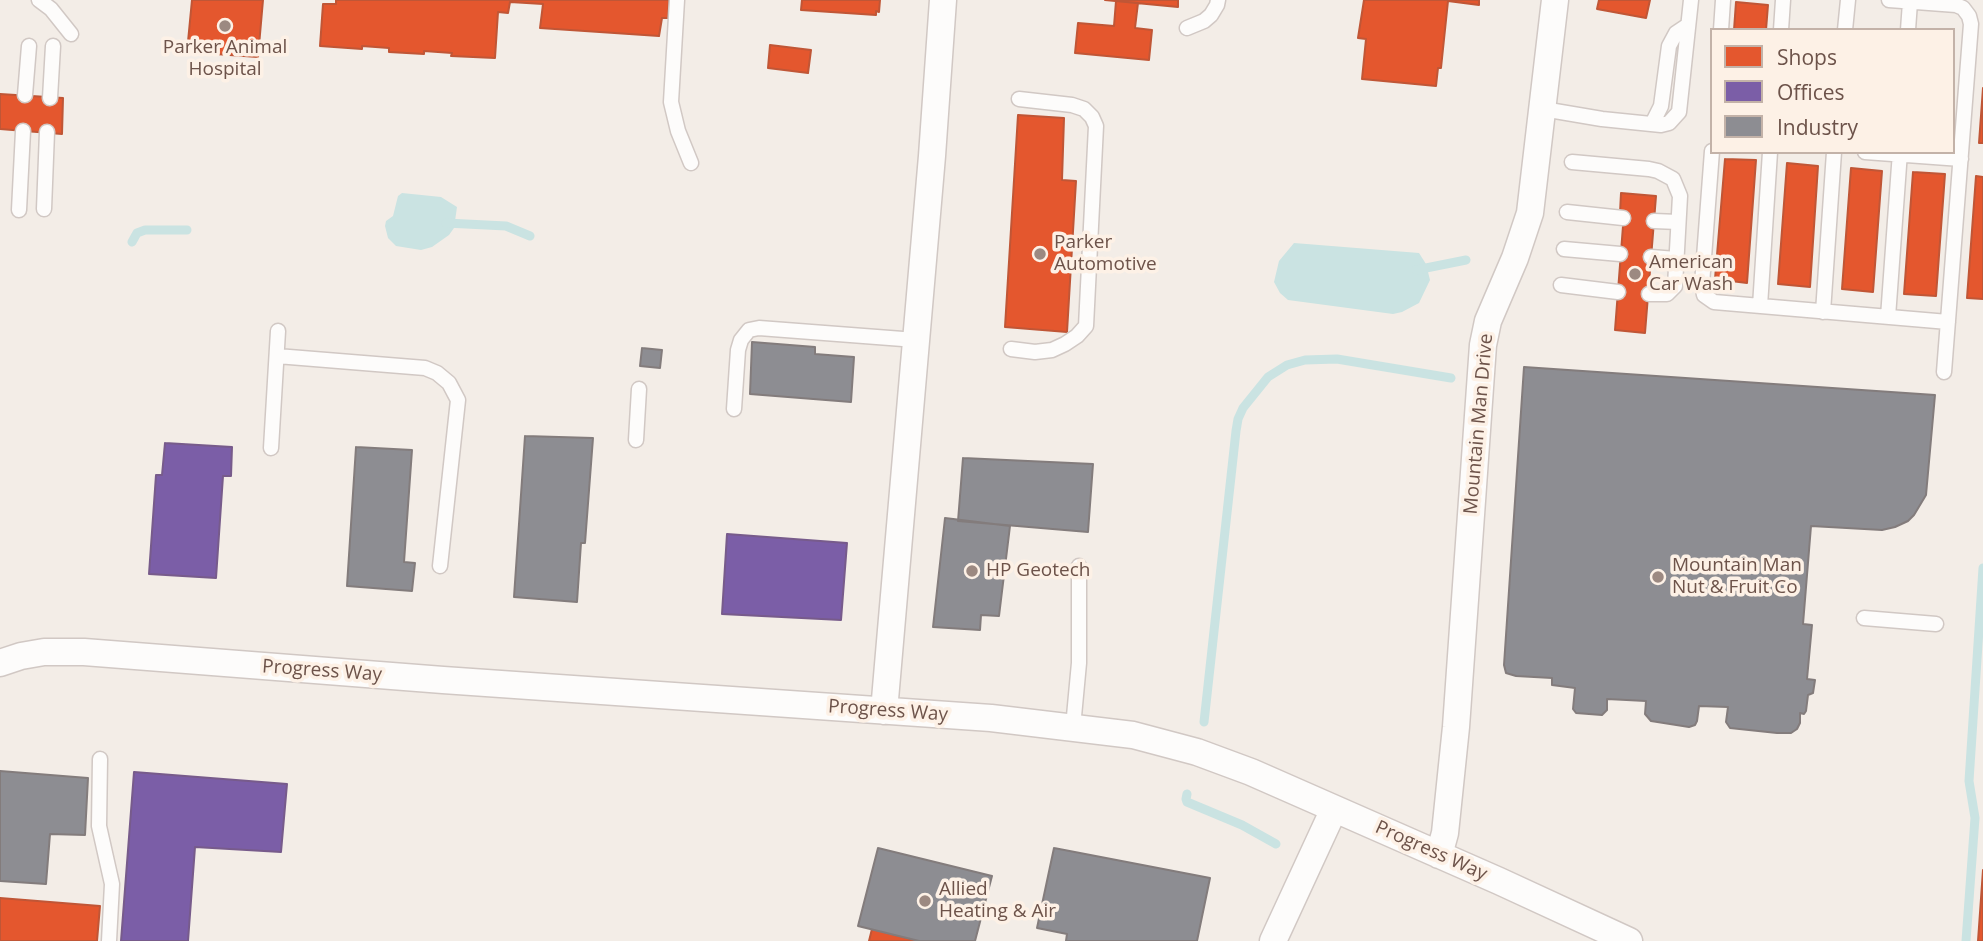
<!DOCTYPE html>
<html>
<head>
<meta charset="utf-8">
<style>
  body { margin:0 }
  #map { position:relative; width:1983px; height:941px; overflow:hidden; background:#f3ede7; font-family:"Open Sans",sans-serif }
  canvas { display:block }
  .legend { position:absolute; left:1710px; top:28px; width:245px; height:126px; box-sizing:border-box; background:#fdf1e6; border:2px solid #c3b2a8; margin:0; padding:9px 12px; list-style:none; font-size:21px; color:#6d534a }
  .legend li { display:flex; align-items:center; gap:14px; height:35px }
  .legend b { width:35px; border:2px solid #c3b2a8 }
</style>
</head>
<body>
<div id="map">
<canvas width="1983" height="941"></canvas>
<ul class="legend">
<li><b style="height:19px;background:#e4572e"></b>Shops</li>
<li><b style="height:19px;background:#7b5ea7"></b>Offices</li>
<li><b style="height:19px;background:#8d8d92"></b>Industry</li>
</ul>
</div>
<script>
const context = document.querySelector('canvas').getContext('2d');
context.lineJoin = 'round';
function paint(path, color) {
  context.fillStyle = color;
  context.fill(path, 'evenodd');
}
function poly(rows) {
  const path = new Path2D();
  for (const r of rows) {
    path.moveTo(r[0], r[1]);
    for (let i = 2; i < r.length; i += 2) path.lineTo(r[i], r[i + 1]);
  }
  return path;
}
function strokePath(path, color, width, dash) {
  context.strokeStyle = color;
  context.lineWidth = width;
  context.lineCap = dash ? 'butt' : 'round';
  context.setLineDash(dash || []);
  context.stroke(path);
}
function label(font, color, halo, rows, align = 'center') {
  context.font = font + ' "Open Sans",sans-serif';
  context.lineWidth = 7;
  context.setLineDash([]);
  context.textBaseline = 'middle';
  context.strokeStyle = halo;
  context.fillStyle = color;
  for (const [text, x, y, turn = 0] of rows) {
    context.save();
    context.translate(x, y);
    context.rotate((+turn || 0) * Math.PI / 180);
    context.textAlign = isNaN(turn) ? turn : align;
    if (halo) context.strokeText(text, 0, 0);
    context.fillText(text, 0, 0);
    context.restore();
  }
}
paint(poly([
  [402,193,441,197,457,207,454,228,449,235,432,247,421,250,396,246,388,238,385,226,386,221,393,216,398,196],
  [1294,243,1419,253,1426,264,1430,280,1419,303,1402,312,1393,314,1288,300,1280,293,1274,282,1279,261]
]), '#cae3e2');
const shops = poly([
  [192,0,263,0,258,57,187,52,192,0],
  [336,0,669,0,668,18,662,18,659,36,540,28,543,4,510,2,508,13,498,12,495,58,451,56,452,53,424,51,424,54,389,52,389,48,362,46,362,49,320,46,323,4,336,4,336,0],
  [802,0,880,0,879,12,876,11,876,15,801,10,802,0],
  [1105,0,1178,0,1178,7,1105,0],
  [1364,0,1479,0,1479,5,1448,1,1441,68,1438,68,1436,86,1362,79,1366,39,1358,38,1364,0],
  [1599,0,1650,0,1646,18,1597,9,1599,0],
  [1116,1,1138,3,1135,28,1152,30,1149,60,1075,53,1078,23,1114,26,1116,1],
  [1736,2,1768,5,1766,30,1734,30,1736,2],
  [770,45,811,50,808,73,768,68,770,45],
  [1983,88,1983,143,1979,143,1983,88],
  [0,94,63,98,62,134,0,129,0,94],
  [1018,115,1064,118,1062,180,1076,181,1067,332,1005,327,1018,115],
  [1725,159,1756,160,1747,283,1715,279,1725,159],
  [1787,163,1818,166,1810,287,1778,284,1787,163],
  [1851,168,1882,171,1873,292,1842,289,1851,168],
  [1913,172,1945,174,1936,296,1904,294,1913,172],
  [1976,176,1983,177,1983,299,1967,298,1976,176],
  [1621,193,1656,196,1645,333,1615,330,1624,213,1620,213,1621,193],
  [1983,870,1983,941,1978,941,1983,870],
  [0,898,100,906,97,941,0,941,0,898],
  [872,929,919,941,869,941,872,929]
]);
paint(shops, '#e4572e');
strokePath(shops, '#c05636', 2);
const offices = poly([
  [165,443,232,447,231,476,223,476,216,578,149,574,156,475,162,475,165,443],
  [727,534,847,543,841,620,722,614,727,534],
  [134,772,287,784,281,852,195,847,188,941,121,941,134,772]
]);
paint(offices, '#7b5ea7');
strokePath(offices, '#775b8b', 2);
const industry = poly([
  [752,342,815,347,815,354,854,357,851,402,750,394,752,342],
  [642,348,662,350,660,368,640,366,642,348],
  [1524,367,1935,395,1926,495,1914,515,1908,521,1895,527,1882,530,1811,526,1803,624,1812,625,1807,679,1815,680,1813,693,1808,695,1806,711,1804,714,1800,713,1800,723,1797,729,1791,733,1777,733,1730,728,1726,722,1728,707,1699,706,1697,721,1695,725,1689,727,1651,721,1645,714,1646,701,1607,699,1607,710,1602,715,1576,713,1573,709,1575,688,1552,685,1552,678,1516,676,1506,673,1504,665,1524,367],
  [525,436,593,438,585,543,581,543,577,602,514,597,525,436],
  [356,447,412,450,404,562,415,563,412,591,347,586,356,447],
  [963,458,1093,464,1088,532,958,521,963,458],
  [945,518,1010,526,999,616,981,615,980,630,933,627,945,518],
  [0,771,88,778,85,835,50,834,46,884,0,881,0,771],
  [878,848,992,876,975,941,919,941,858,926,878,848],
  [1054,848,1210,878,1197,941,1066,941,1067,934,1037,928,1054,848]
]);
paint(industry, '#8d8d92');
strokePath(industry, '#837c7c', 2);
strokePath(poly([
  [446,223,506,226,530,236],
  [132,242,137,233,145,230,187,230],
  [1416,270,1466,260],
  [1204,722,1236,431,1238,419,1243,408,1268,377,1287,365,1305,360,1337,359,1451,378],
  [1187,794,1186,799,1187,802,1242,825,1276,844],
  [1966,941,1975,818,1969,781,1983,568]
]), '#cae3e2', 9);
const service = poly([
  [39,0,51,9,71,34],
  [677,0,671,102,678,131,691,163],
  [1889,0,1956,5,1963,8,1969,16,1971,24,1944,372],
  [1187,28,1204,21,1211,15,1217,5,1218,0],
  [1721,30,1723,0],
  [1781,30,1783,0],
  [1845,30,1848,0],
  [1908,30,1910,2],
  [25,95,29,46],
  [50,98,53,46],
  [1543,109,1602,119,1661,125,1669,123,1679,112,1691,0],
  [1652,124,1661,106,1669,46,1676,33,1688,25],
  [1712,151,1702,284,1704,295,1714,302,1948,322],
  [1865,152,1961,159],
  [1572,162,1649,169,1658,171,1673,179,1680,196,1675,286,1667,294,1649,294],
  [44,209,47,132],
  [19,210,23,131],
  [1567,212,1623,218],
  [1654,221,1678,222],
  [1564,249,1620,254],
  [1651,257,1676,259],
  [1561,285,1618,292],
  [1760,306,1770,152],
  [1823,312,1834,152],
  [1888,317,1900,152],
  [1011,349,1035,352,1052,350,1065,344,1077,336,1086,326,1096,126,1092,117,1084,109,1072,105,1019,99],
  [277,356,425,368,437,373,449,383,458,400,440,566],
  [734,409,738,350,741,340,749,330,759,328,916,340],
  [636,440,639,389],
  [271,448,278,331],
  [1864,618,1936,624],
  [1073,727,1079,663,1079,566],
  [100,759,99,826,112,884,109,941]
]);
const minor = poly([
  [0,663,21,656,44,652,84,652,443,680,991,718,1133,735,1197,752,1251,772,1499,881,1629,941],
  [884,711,932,156,943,0],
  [1439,855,1445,833,1456,727,1483,345,1488,321,1515,258,1530,213,1555,0],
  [1273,941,1334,809]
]);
strokePath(service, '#d1c8c4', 17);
strokePath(minor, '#d1c8c4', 29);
strokePath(service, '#fdfcfb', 14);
strokePath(minor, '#fdfcfb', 26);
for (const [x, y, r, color] of [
  [225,26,7,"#9c8981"],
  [1040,254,7,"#9c8981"],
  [1635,274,7,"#9c8981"],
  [972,571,7,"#9c8981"],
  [1658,577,7,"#9c8981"],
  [925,901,7,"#9c8981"]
]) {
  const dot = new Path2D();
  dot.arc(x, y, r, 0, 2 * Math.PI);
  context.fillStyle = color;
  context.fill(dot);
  strokePath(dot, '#fdf1e6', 2.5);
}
label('19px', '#6d534a', '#fdf1e6', [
  ["Parker Animal",225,48,"center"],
  ["Hospital",225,70,"center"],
  ["Parker",1054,243],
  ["Automotive",1054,265],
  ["American",1649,263],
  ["Car Wash",1649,285],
  ["Mountain Man",1672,566],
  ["Nut & Fruit Co",1672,588],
  ["HP Geotech",986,571],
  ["Allied",939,890],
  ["Heating & Air",939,912]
], 'left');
label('19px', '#6d534a', '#fdf1e6', [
  ["Mountain Man Drive",1479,424,-85],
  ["Progress Way",322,671,4],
  ["Progress Way",888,711,4],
  ["Progress Way",1431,851,24]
]);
</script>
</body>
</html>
